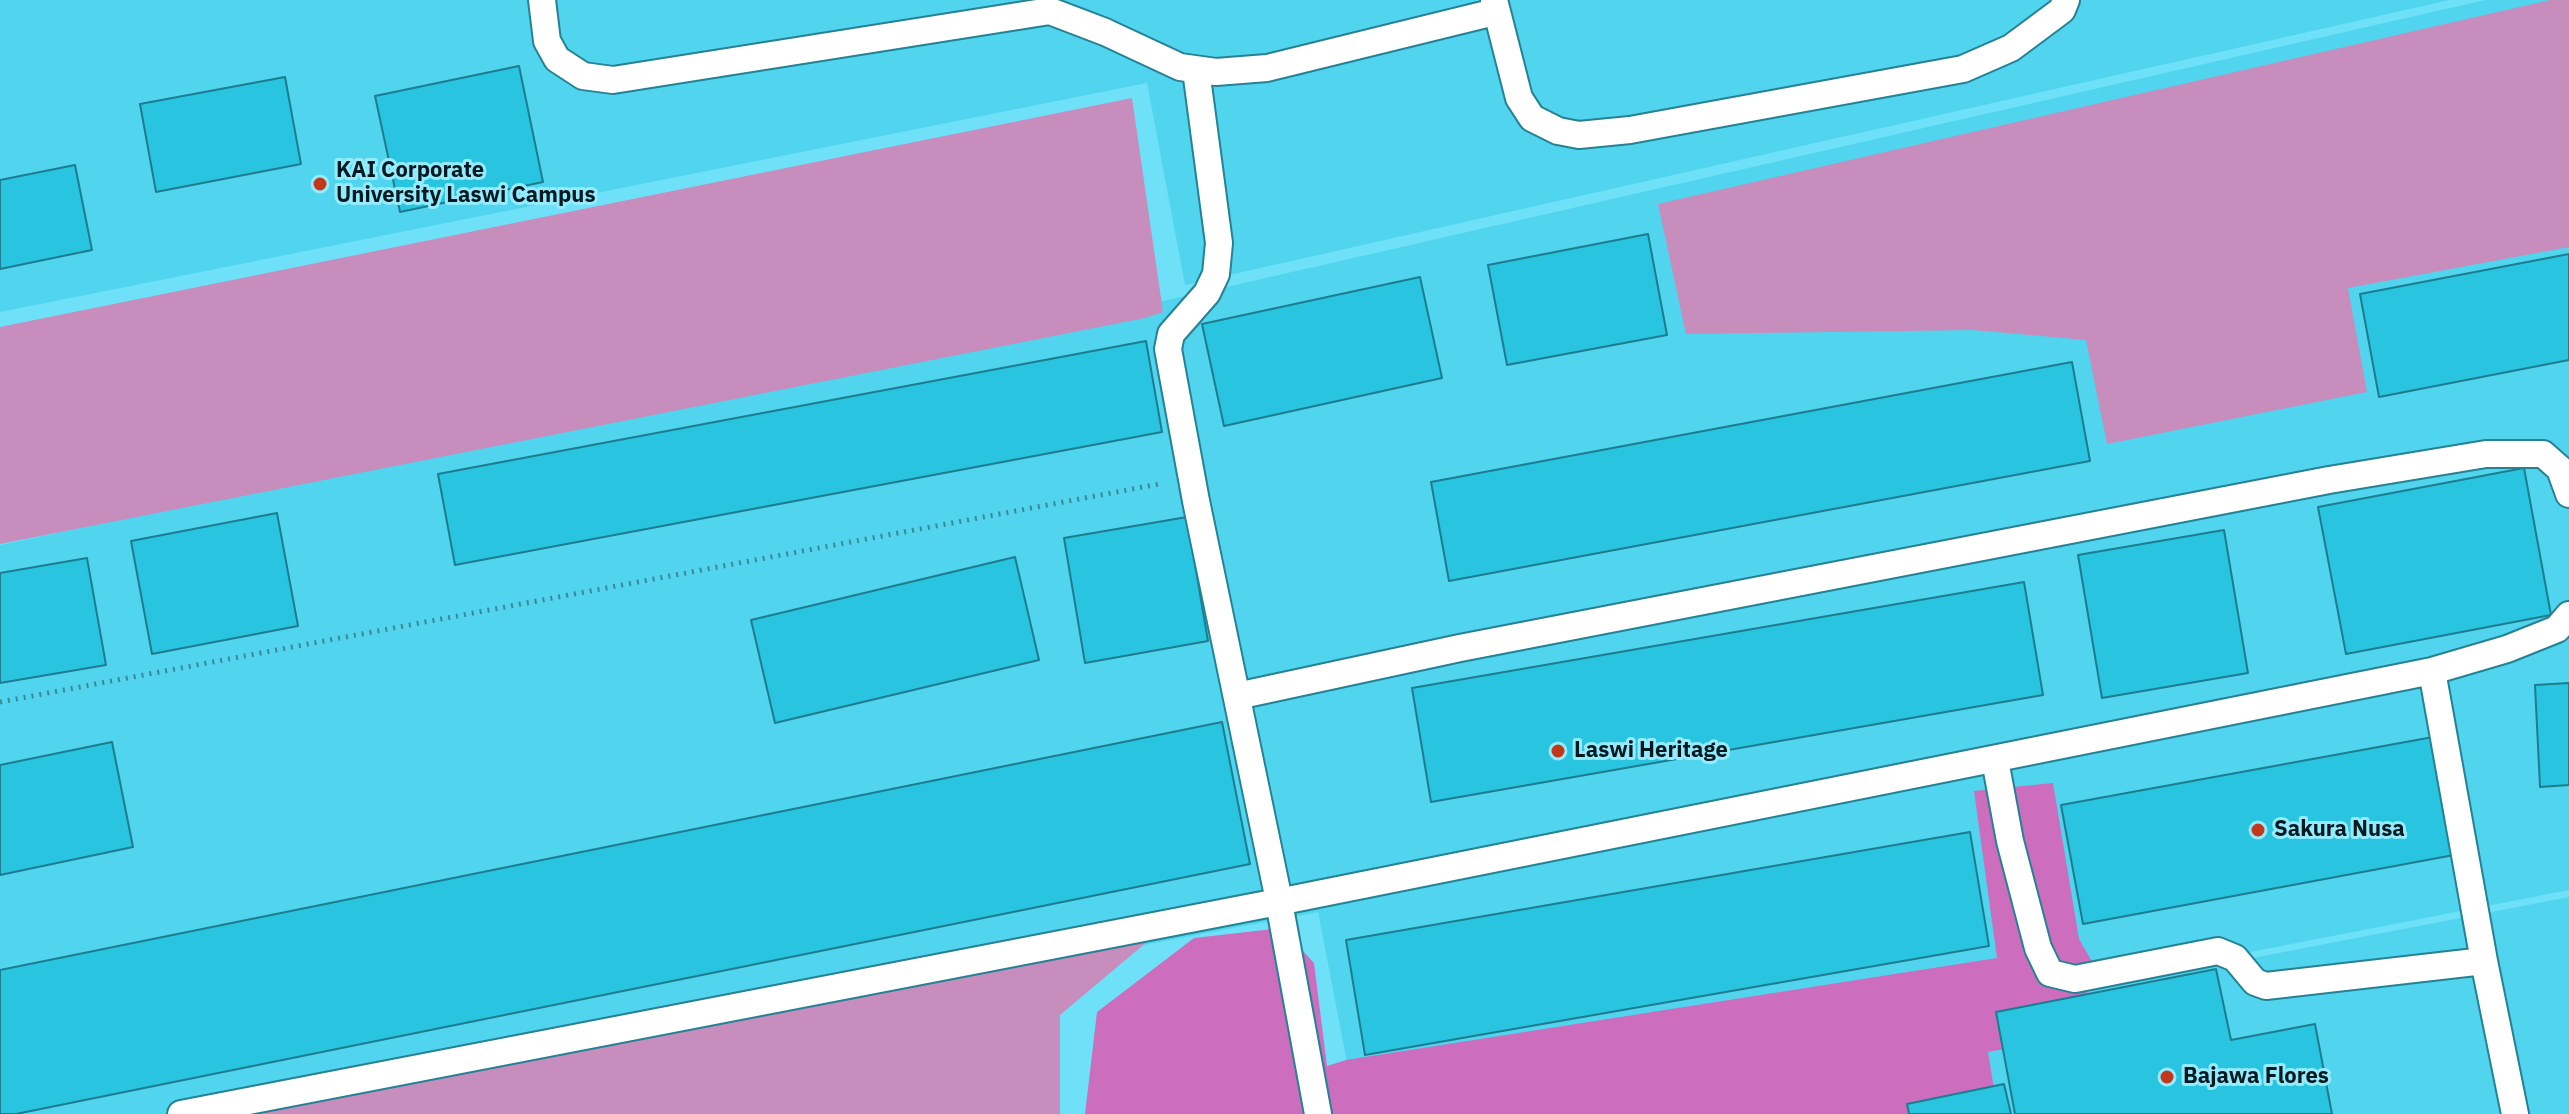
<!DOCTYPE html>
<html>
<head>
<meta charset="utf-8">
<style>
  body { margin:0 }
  canvas { display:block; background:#6ee1f9 }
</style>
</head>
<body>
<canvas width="2569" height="1114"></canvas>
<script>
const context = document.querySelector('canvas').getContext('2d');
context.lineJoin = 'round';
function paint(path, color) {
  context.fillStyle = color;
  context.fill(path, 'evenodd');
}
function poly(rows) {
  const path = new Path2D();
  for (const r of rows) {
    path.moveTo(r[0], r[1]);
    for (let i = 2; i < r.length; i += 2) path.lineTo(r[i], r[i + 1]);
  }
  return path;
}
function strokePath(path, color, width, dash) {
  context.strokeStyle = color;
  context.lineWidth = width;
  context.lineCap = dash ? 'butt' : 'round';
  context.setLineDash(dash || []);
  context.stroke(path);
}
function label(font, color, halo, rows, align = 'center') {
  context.font = font + ' "IBM Plex Sans",sans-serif';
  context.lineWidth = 6;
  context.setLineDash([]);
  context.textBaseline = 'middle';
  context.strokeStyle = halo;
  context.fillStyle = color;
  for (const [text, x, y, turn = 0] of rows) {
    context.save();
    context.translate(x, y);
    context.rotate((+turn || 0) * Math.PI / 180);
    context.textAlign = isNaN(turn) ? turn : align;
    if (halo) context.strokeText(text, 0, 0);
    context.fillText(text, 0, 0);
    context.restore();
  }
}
paint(poly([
  [0,0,2450,0,1185,285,1147,83,0,312],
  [2485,0,2569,0,2569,890,1418,1114,1357,1114,1318,912,248,1114,0,1114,0,545,1191,295],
  [2569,897,2569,1114,1824,1114,1812,1043]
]), '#51d4ee');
paint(poly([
  [2550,0,2569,0,2569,247,2348,288,2367,392,2107,444,2086,340,1973,330,1686,334,1658,204],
  [1132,98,1163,312,1145,318,0,544,0,327],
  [1160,931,1060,1015,1060,1114,208,1114]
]), '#c78dbc');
paint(poly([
  [2053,783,2079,939,2098,972,2063,1038,1988,1052,1998,1114,1085,1114,1097,1012,1194,938,1282,928,1314,963,1327,1066,1346,1060,1997,958,1974,791]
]), '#cd6dbe');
const building = poly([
  [519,66,543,182,400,212,375,96,519,66],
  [285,77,301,164,156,192,140,104,285,77],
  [75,165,92,250,0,269,0,180,75,165],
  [1648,234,1667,335,1507,365,1488,265,1648,234],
  [2569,254,2569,360,2379,397,2360,294,2569,254],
  [1420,277,1442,378,1224,426,1202,324,1420,277],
  [1146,341,1162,432,455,565,438,474,1146,341],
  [2072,362,2090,461,1449,581,1431,482,2072,362],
  [2524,468,2551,615,2346,654,2318,507,2524,468],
  [277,513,298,626,152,654,131,541,277,513],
  [1187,517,1208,641,1085,663,1064,538,1187,517],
  [2224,530,2248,673,2102,698,2078,555,2224,530],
  [1015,557,1039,660,775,723,751,620,1015,557],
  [87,558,106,665,0,683,0,573,87,558],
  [2024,582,2043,695,1431,802,1412,688,2024,582],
  [2569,683,2569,785,2540,787,2535,685,2569,683],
  [1222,722,1250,864,16,1114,0,1114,0,970,1222,722],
  [2433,737,2454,855,2083,924,2061,805,2433,737],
  [112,742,133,847,0,875,0,765,112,742],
  [1970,832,1989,946,1365,1055,1346,940,1970,832],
  [2216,969,2231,1040,2315,1024,2332,1114,2015,1114,1996,1012,2216,969],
  [2004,1084,2011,1114,1909,1114,1907,1104,2004,1084]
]);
paint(building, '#29c4df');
strokePath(building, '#1d7d8f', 2);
const lane = poly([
  [542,0,547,41,557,59,583,76,613,80,1050,11,1105,32,1180,67,1216,72,1267,68,1495,12],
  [1494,0,1519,98,1532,118,1558,131,1579,135,1630,130,1963,69,2011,48,2062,10,2066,0],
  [1196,70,1219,243,1216,274,1207,293,1171,334,1168,349,1196,501,1276,886,1318,1114],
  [2432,671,2484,961],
  [1237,696,1460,648,2329,480,2486,454,2543,454,2560,469,2569,494],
  [1995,760,2010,841,2038,948,2050,973,2075,979,2218,951,2235,958,2255,982,2266,986,2484,961,2515,1114],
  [181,1114,1278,902,2432,671,2507,649,2557,629,2569,615]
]);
strokePath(lane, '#258294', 30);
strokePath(poly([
  [0,702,1159,484]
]), '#3d8797', 5, [2, 6]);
strokePath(lane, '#fff', 26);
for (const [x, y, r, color] of [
  [320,184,8,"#c3381b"],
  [1558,751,8,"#c3381b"],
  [2258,830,8,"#c3381b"],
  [2167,1077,8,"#c3381b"]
]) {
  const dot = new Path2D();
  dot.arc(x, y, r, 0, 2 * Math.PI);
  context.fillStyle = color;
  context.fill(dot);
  strokePath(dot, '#95ebfe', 3);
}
label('bold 22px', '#011a1f', '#95ebfe', [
  ["KAI Corporate",336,171],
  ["University Laswi Campus",336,196],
  ["Laswi Heritage",1574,751],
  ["Sakura Nusa",2274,830],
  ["Bajawa Flores",2183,1077]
], 'left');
</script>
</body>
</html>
